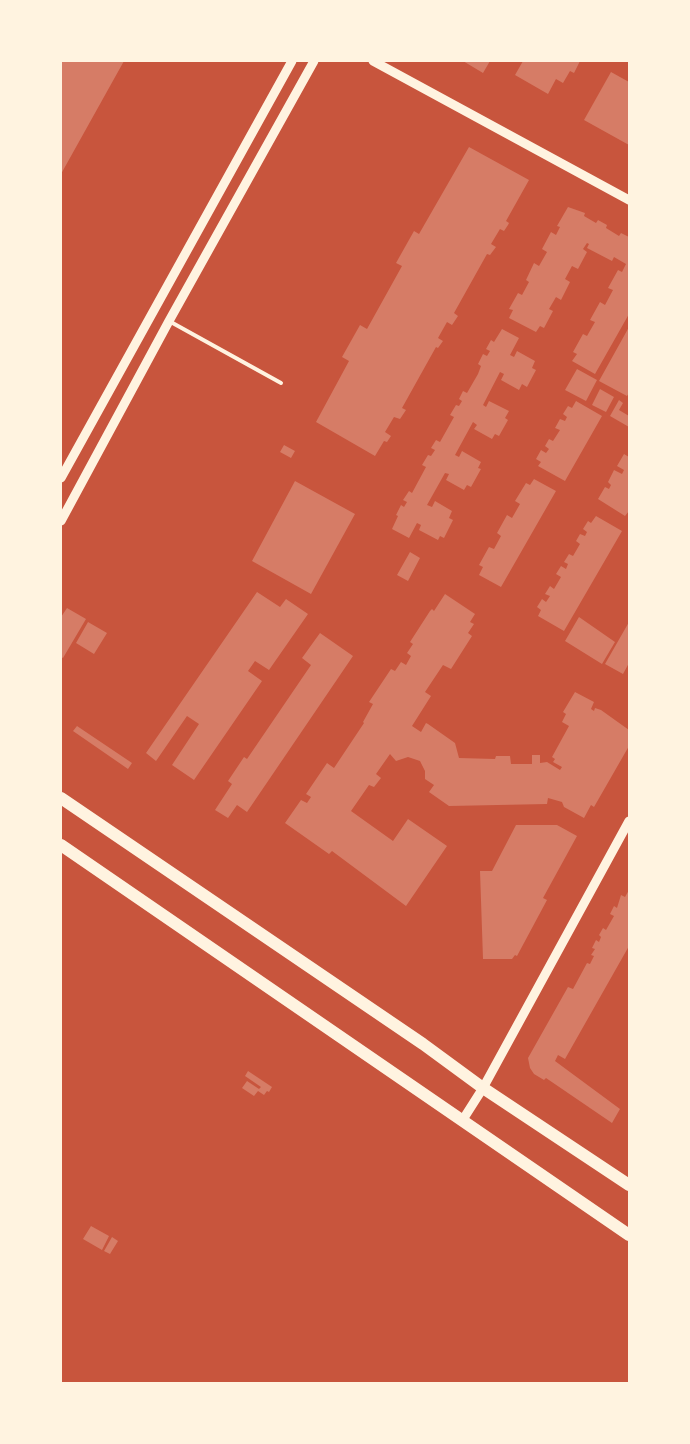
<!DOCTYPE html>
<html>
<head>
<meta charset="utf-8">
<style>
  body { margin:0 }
  #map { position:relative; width:690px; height:1444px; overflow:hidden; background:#c8553d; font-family:"Source Sans 3",sans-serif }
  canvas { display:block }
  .frame { position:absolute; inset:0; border:62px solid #fff3e0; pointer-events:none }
</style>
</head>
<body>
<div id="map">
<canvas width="690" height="1444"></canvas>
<div class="frame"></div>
</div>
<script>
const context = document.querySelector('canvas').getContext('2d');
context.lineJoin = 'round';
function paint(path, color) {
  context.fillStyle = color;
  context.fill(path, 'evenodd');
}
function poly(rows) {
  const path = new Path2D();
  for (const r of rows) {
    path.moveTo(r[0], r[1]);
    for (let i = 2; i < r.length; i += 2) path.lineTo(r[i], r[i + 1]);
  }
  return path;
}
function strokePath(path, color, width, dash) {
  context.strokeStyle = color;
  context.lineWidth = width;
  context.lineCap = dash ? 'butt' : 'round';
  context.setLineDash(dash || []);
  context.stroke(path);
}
paint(poly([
  [61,61,124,61,61,174],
  [463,61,490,61,483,73],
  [523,61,580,61,574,73,570,71,563,83,556,79,548,94,515,75],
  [611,72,629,82,629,145,584,120],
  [469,147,529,180,506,221,509,223,508,225,504,231,500,229,491,244,496,247,490,255,487,254,454,313,458,316,452,325,447,322,438,338,443,341,438,348,436,347,402,408,406,410,400,419,394,417,385,432,391,436,387,442,384,441,375,456,316,422,349,361,342,357,360,325,367,329,402,266,396,263,414,231,419,234],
  [568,207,585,213,584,216,596,223,598,220,607,225,606,228,619,236,621,233,629,237,629,314,595,374,572,361,577,354,573,352,583,334,587,336,595,322,590,320,600,302,605,305,613,290,608,288,618,270,622,272,626,264,614,257,612,261,587,248,589,244,587,243,583,249,587,252,578,269,572,266,565,279,570,282,561,300,556,297,549,309,553,311,544,328,540,326,536,332,509,318,513,310,509,309,518,293,522,295,529,282,526,280,534,263,539,266,547,252,542,249,551,232,556,235,560,227,557,226],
  [629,327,629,393,627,396,599,381],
  [502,329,519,338,510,355,514,357,517,351,535,361,532,368,536,370,527,387,522,384,519,390,501,380,504,374,500,372,483,405,486,407,489,401,509,411,505,418,508,420,499,436,495,434,492,439,474,429,477,425,473,422,455,455,459,457,462,451,481,462,478,468,481,469,471,487,467,485,464,490,446,480,449,474,445,473,427,505,432,507,435,501,452,511,449,518,453,520,444,538,440,536,438,540,419,530,421,525,417,523,409,538,392,529,398,516,396,515,401,505,404,507,407,502,403,500,409,491,412,493,426,467,422,465,428,455,431,456,435,450,431,448,436,440,440,442,454,417,450,415,456,405,459,406,462,401,459,399,463,391,467,393,478,374,481,366,478,364,483,354,487,356,490,351,486,349,491,340,494,342],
  [577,369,597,380,586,401,565,390],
  [600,389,614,397,606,412,592,405],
  [619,400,623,403,619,410,629,416,629,427,610,416],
  [576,401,602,416,565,481,538,466,541,462,536,459,541,450,546,453,549,449,545,446,549,439,553,441,560,430,555,428,560,419,565,421,567,417,563,414,568,406,572,408],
  [284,445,295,451,291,458,280,452],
  [624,454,629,457,629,511,625,516,598,499,605,487,609,489,611,485,608,482,614,470,622,474,624,470,617,466],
  [534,479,556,491,501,587,479,575,483,567,479,565,489,547,494,549,501,536,497,533,507,515,512,518,520,504,515,501,526,483,530,485],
  [295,481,355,514,311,594,252,561],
  [596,516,622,531,564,631,538,616,541,610,537,607,542,599,546,602,550,596,545,594,550,586,554,589,561,577,556,574,561,566,566,569,568,564,564,562,569,554,573,556,580,544,576,541,580,534,585,536,587,532,583,529,588,521,591,523],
  [410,552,420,558,408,581,397,575],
  [257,592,280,607,286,599,308,614,269,670,255,661,248,671,262,681,194,780,172,765,199,724,187,716,156,761,146,753],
  [445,594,475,614,470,622,474,624,468,633,472,636,451,669,443,665,425,692,431,696,412,726,421,732,426,723,428,724,455,743,459,758,495,759,496,756,510,756,511,764,532,764,532,755,540,755,540,763,547,762,560,770,562,767,553,762,555,759,552,757,569,726,562,722,566,714,563,712,575,692,594,702,591,709,594,711,595,708,601,710,629,730,629,746,594,807,591,805,584,818,564,807,562,802,548,798,547,804,449,806,429,792,434,785,425,779,425,771,420,761,408,757,396,761,390,754,376,774,381,778,374,787,369,785,351,811,393,841,408,819,447,846,406,906,332,851,329,854,285,823,301,800,307,803,311,797,306,794,327,763,334,768,364,723,363,722,373,704,369,702,391,669,395,671,401,662,406,665,411,656,407,653,413,644,410,642,430,611,432,609,434,611],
  [67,608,86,619,63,658,61,657,61,617],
  [579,617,615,642,602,664,565,641],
  [88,622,107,633,94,654,76,643],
  [629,622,629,663,623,674,605,664],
  [320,633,353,656,247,812,237,805,228,818,215,810,232,784,228,781,244,757,247,759,311,665,302,658],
  [77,726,132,763,128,769,73,731],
  [516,825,557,825,577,836,543,898,547,900,517,956,515,955,512,959,483,959,480,871,492,871],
  [629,890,629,946,565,1059,558,1055,555,1061,620,1109,612,1123,546,1078,544,1080,534,1074,530,1068,528,1058,568,987,573,989,587,963,590,964,594,956,591,955,595,949,592,948,596,940,599,942,601,937,599,935,603,928,606,930,614,916,610,914,614,906,617,908,621,895,625,897],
  [248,1071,272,1087,269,1092,267,1091,264,1095,258,1091,254,1096,242,1088,247,1081,259,1089,261,1087,245,1076],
  [91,1226,109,1236,102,1250,83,1239],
  [112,1237,118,1241,110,1254,104,1251]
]), '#d67c66');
strokePath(poly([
  [169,321,281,383]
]), '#fff3e0', 4);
strokePath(poly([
  [373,61,629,200],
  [61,478,292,61],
  [61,521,169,321,314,61],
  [462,1121,483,1088,629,821]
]), '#fff3e0', 9);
strokePath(poly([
  [61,798,423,1044,483,1088,629,1185],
  [61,845,629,1235]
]), '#fff3e0', 12);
</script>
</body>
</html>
